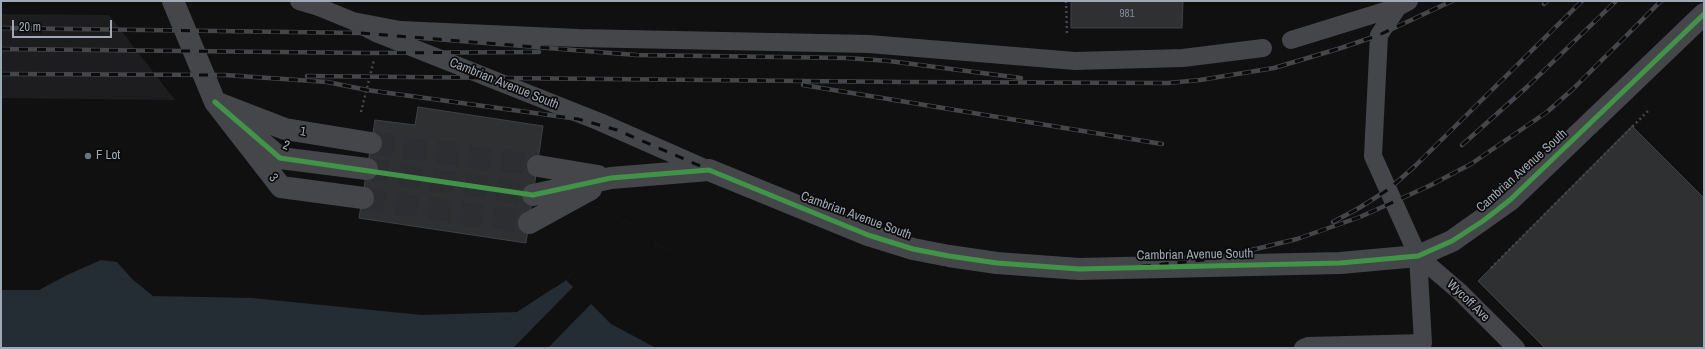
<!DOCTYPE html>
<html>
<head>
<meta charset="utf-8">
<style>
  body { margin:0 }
  #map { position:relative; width:1705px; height:349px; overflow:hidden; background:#101011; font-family:"Archivo Narrow",sans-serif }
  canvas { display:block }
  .frame { position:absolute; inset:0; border:2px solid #9fa8b4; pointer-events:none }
  .scale { position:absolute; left:12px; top:20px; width:100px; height:18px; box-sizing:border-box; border:2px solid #9fa8b4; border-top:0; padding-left:5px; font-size:12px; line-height:14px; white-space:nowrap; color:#9fa8b4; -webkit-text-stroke:3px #0b0b0c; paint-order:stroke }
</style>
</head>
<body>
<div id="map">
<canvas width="1705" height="349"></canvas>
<div class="frame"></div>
<div class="scale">20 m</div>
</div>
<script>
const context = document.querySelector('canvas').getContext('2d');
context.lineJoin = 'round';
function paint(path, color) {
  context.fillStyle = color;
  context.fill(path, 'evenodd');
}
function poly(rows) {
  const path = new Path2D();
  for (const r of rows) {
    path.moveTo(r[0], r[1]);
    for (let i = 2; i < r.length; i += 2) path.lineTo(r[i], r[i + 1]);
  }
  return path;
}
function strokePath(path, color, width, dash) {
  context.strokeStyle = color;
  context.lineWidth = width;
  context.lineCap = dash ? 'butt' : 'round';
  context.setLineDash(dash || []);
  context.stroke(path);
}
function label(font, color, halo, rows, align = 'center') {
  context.font = font + ' "Archivo Narrow",sans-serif';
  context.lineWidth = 3.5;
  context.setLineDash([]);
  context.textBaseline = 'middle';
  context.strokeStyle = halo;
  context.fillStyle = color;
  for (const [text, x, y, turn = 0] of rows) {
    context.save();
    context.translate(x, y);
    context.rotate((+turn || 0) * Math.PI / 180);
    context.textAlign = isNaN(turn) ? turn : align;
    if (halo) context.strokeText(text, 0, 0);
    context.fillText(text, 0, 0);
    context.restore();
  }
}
paint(poly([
  [1,14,109,15,175,100,1,98]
]), '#1d1d1f');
paint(poly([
  [625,220,660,246,676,253,827,348,1,348,1,234,512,297,534,293,556,287,566,280]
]), '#232d33');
paint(poly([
  [625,220,633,226,635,225,655,240,654,242,660,246,690,259,829,348,656,348,611,324,591,304,548,348,513,348,573,287,566,280,517,312,422,315,252,298,153,296,132,279,117,262,101,260,67,275,39,290,1,290,1,232,194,236,512,295,534,291,555,285,562,280,566,280]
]), '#101011');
const building = poly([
  [1071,1,1183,1,1182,28,1071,28,1071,1],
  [418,107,543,126,526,243,359,218,375,120,415,125,418,107],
  [1632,126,1704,198,1704,348,1545,348,1478,281,1632,126]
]);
paint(building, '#2f3032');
strokePath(building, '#3f4145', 1);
strokePath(poly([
  [371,143,538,166],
  [367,169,533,195],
  [363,198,529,223]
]), '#2d2e32', 22, [22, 11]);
strokePath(poly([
  [1066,1,1067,34],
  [361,112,374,60],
  [1491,268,1650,109]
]), '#45484b', 2.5, [2, 3]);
strokePath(poly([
  [299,1,316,6,353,21,378,34,600,122,709,170],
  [353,21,400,30,578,38,869,44,1075,61,1183,58,1263,48],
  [1291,40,1398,7],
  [1418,256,1460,292,1516,348],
  [1303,348,1308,346,1423,343,1418,256,1373,156,1379,35,1398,7,1409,1]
]), '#44464a', 18);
strokePath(poly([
  [173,1,215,102,281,187,363,198],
  [215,102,285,129,371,143],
  [251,133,280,158,367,169],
  [538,166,598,176],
  [533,195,611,178,709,170,868,235,913,249,949,256,997,263,1079,269,1340,263,1418,256,1452,241,1510,200,1704,14],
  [529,223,591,189]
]), '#44464a', 22);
const rail = poly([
  [1544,4,1547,1],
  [1,28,360,33,636,55,847,58,889,61,1021,78],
  [1,49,367,53,539,52],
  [1,74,225,75,327,82,367,90,578,119,617,130,749,187,868,235,913,249,949,256,997,263,1079,269,1126,268,1203,260,1231,255,1297,239,1360,217,1429,186,1471,164,1547,112,1573,89,1661,1],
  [307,76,902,82,1168,83,1200,80,1274,68,1341,48,1379,35,1452,1],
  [803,85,1162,144],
  [1462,145,1527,87,1616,1],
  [1333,222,1359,208,1389,189,1415,166,1582,1]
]);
strokePath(rail, '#454649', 4.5);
strokePath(rail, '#0b0b0c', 3, [9]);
strokePath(poly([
  [215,102,280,158,533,195,611,178,709,170,868,235,913,249,949,256,997,263,1079,269,1340,263,1418,256,1452,241,1483,221,1510,200,1704,14]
]), '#419447', 5);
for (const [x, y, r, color] of [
  [88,156,4,"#6d737b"]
]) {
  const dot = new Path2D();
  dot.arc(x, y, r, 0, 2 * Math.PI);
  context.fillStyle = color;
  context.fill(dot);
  strokePath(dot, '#0b0b0c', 1.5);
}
label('11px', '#838a94', null, [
  ["981",1127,14]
]);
label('13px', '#9fa8b4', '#0b0b0c', [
  ["Cambrian Avenue South",504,84,22],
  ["1",303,132,9],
  ["2",286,146,22],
  ["Cambrian Avenue South",1522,171,-42],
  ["3",273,178,52],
  ["Cambrian Avenue South",856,216,20],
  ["Cambrian Avenue South",1195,255,-1],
  ["Wycoff Ave",1468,301,44]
]);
label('13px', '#9fa8b4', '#0b0b0c', [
  ["F Lot",96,156]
], 'left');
</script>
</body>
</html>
